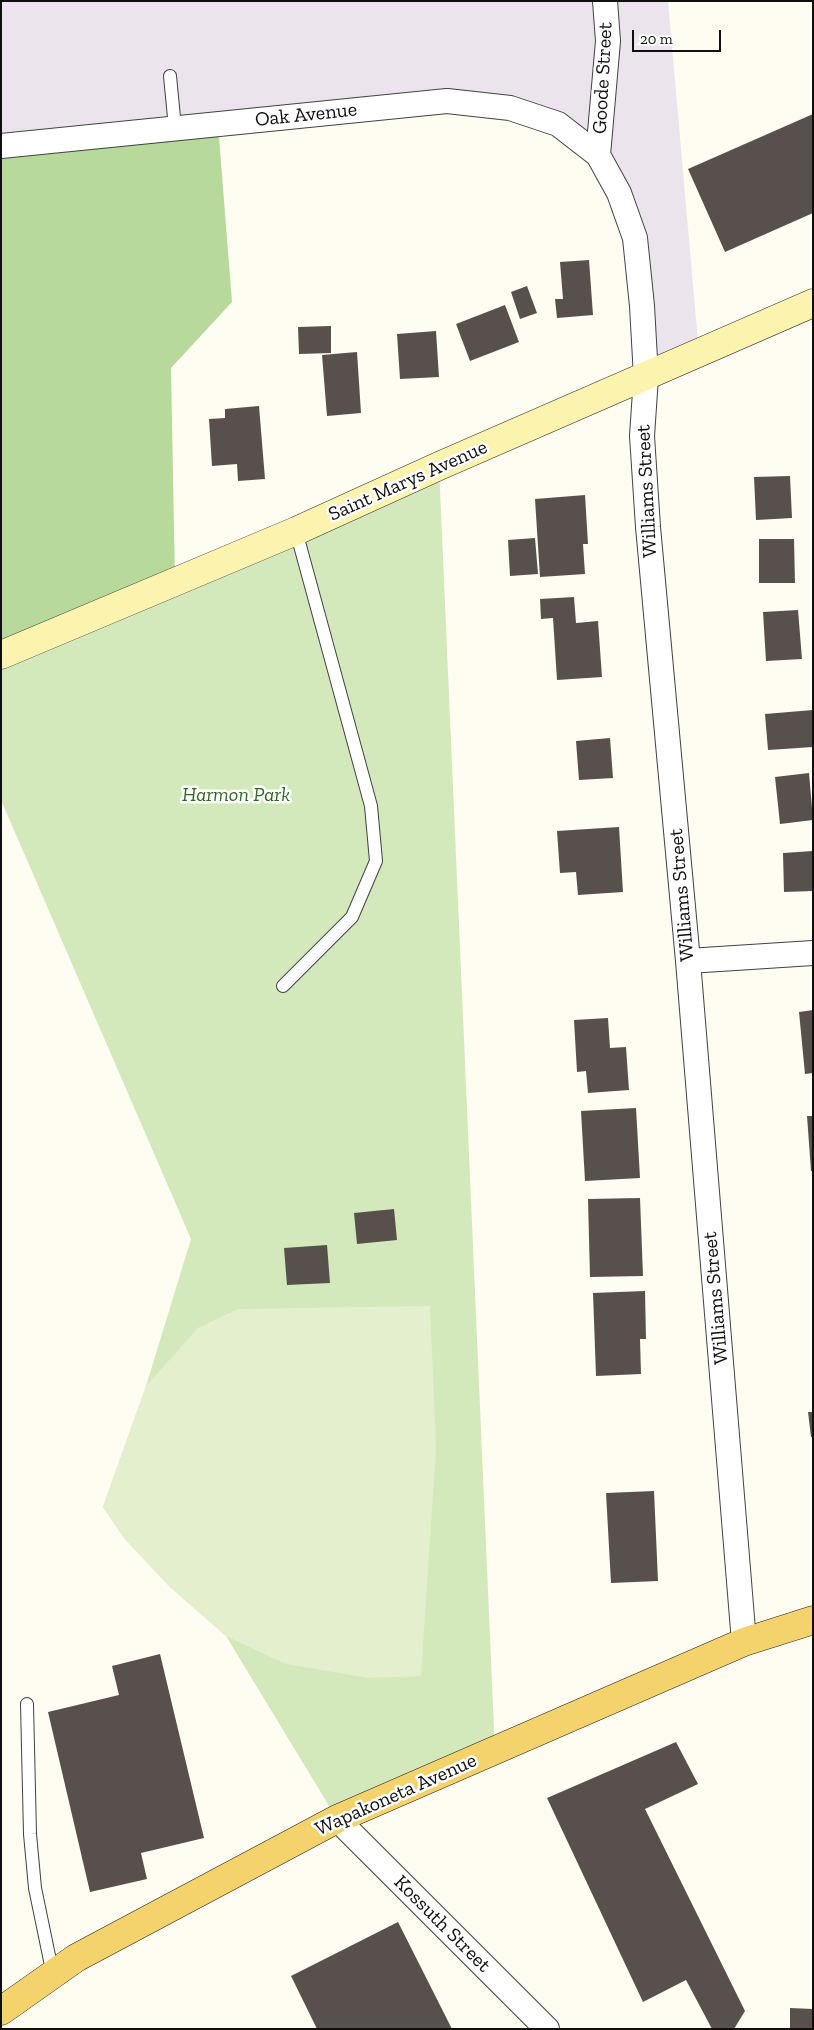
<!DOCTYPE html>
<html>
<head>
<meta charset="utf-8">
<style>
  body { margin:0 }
  #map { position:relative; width:814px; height:2030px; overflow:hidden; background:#fffcf2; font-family:"Zilla Slab",serif }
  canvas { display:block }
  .frame { position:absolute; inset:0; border:2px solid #0f0f0f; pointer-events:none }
  .scale { position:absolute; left:632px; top:30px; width:89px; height:22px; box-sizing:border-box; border:2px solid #0f0f0f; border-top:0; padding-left:6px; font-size:15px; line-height:18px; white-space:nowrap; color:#0f0f0f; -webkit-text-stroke:4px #fff; paint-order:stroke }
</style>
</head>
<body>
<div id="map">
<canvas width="814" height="2030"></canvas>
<div class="frame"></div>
<div class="scale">20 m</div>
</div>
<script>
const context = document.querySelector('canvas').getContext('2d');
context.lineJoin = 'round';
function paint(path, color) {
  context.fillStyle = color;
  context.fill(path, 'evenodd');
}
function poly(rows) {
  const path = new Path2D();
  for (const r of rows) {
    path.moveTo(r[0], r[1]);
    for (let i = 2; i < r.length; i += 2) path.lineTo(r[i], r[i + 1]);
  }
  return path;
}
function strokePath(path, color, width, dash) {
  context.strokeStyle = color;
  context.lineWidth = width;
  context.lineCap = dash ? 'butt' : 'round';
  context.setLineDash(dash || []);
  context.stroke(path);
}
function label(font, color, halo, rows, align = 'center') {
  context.font = font + ' "Zilla Slab",serif';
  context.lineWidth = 5;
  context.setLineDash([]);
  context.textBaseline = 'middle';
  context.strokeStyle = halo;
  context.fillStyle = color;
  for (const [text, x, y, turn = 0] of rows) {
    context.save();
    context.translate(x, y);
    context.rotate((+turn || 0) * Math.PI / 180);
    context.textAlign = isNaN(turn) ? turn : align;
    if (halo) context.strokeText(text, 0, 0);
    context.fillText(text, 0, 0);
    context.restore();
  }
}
paint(poly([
  [1,1,668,1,699,353,646,377,619,193,558,124,447,101,1,146]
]), '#ece4ed');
paint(poly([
  [439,466,495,1751,337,1819,226,1636,170,1587,124,1538,103,1507,146,1386,191,1239,1,800,1,655]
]), '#d3e9bc');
paint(poly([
  [218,124,232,302,171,368,175,582,1,655,1,146]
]), '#b7d99b');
paint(poly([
  [430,1306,436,1448,421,1676,369,1678,286,1664,226,1636,170,1587,124,1538,103,1507,146,1386,198,1328,238,1309]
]), '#e4f0cd');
paint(poly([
  [813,114,813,213,725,252,688,169],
  [589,260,593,315,557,318,555,299,563,299,560,262],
  [527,286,537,313,520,319,511,292],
  [505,305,519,342,470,361,456,324],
  [331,326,331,353,299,354,298,327],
  [436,331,439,377,400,379,397,334],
  [357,352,361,413,327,416,322,355],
  [259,406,265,479,238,481,237,464,212,466,209,419,225,418,225,409],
  [790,476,792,518,756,520,754,477],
  [585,495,588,544,583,544,585,574,540,577,535,499],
  [535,538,538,574,510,576,508,540],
  [759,539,794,539,795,583,759,583],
  [574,597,576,623,598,621,602,677,557,680,553,618,541,619,540,599],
  [798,610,802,659,766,661,763,612],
  [813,710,813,747,768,750,765,714],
  [610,738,613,778,579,780,576,741],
  [809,773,813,820,780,824,775,777],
  [619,827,623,892,578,895,576,872,560,873,557,831],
  [813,851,813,891,784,892,783,853],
  [813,1010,813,1073,805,1074,799,1012],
  [608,1018,610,1048,626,1047,629,1090,588,1093,586,1071,577,1072,574,1020],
  [636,1108,640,1178,585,1181,581,1111],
  [807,1116,813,1116,813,1171,811,1171],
  [640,1198,643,1276,590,1277,588,1199],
  [394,1209,397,1240,357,1244,354,1213],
  [327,1245,330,1283,287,1285,284,1248],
  [645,1291,646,1339,640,1339,641,1374,596,1376,593,1293],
  [808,1412,813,1412,813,1437,811,1437],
  [654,1491,658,1581,611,1583,606,1493],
  [160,1654,204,1838,141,1853,147,1879,90,1892,48,1712,119,1695,112,1666],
  [676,1742,698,1784,645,1809,745,2011,734,2029,712,2029,686,1980,643,2002,547,1798],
  [398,1922,452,2029,317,2029,291,1976],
  [790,2008,813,2009,813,2029,790,2029]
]), '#58504c');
const service = poly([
  [170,76,175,128],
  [283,986,352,917,376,861,371,806,296,531],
  [27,1704,30,1834,35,1888,53,1975]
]);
const minor = poly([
  [1,146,447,101,510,108,558,124,598,155,619,193,635,238,642,306,646,377,642,436,648,527,688,961,744,1642],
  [598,155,608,41,605,1],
  [688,961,813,953],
  [337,1819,547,2029]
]);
const secondary = poly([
  [1,655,296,531,439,466,813,303]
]);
const primary = poly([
  [1,2011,76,1958,337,1819,744,1642,813,1620]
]);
strokePath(service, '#424242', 14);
strokePath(minor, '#424242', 26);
strokePath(secondary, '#313131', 29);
strokePath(primary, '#202020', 29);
strokePath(service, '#fff', 12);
strokePath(minor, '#fff', 24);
strokePath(secondary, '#fcf3af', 28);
strokePath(primary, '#f4d26c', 28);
label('20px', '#0f0f0f', '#fff', [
  ["Goode Street",603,78,-87],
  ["Oak Avenue",306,115,-6],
  ["Saint Marys Avenue",408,481,-24],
  ["Williams Street",647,491,-93],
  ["Williams Street",682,895,-95],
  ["Williams Street",716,1298,-95],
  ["Wapakoneta Avenue",396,1795,-24],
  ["Kossuth Street",442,1924,45]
]);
label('italic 20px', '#2f6621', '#fff', [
  ["Harmon Park",236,795]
]);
</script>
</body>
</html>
